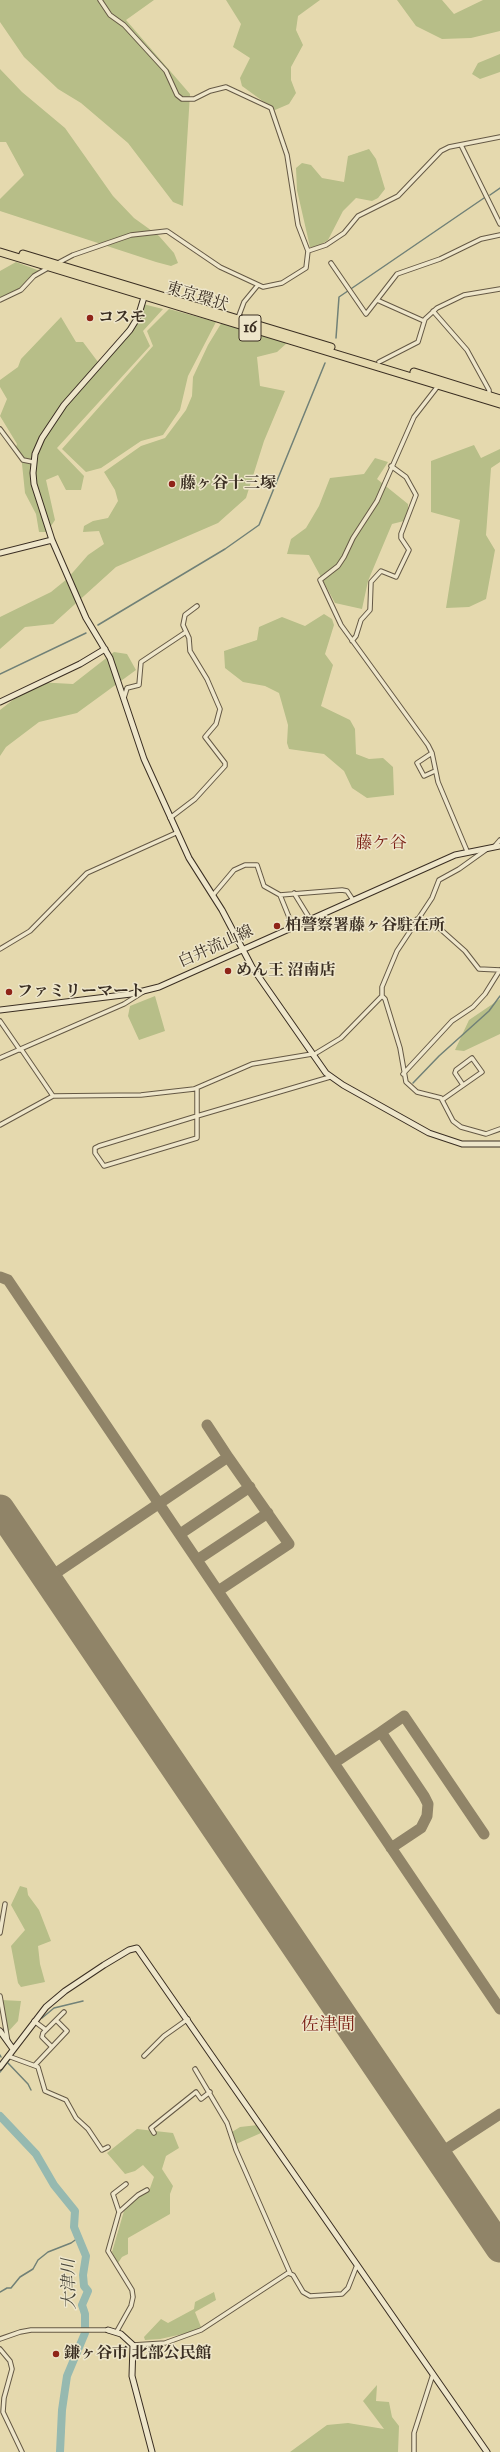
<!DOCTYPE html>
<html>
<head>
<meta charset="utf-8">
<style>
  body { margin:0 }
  canvas { display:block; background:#e5d9ae }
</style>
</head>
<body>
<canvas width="500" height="2452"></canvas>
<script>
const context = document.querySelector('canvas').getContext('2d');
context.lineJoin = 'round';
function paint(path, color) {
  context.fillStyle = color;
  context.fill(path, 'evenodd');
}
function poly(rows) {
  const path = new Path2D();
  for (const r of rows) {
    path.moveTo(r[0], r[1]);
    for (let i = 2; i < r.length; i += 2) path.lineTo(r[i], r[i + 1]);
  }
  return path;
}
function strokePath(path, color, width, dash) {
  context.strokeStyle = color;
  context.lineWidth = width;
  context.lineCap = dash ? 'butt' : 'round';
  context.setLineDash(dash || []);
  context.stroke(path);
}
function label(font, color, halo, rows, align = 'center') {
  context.font = font + ' "IM FELL Great Primer","Noto Serif JP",serif';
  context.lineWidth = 3;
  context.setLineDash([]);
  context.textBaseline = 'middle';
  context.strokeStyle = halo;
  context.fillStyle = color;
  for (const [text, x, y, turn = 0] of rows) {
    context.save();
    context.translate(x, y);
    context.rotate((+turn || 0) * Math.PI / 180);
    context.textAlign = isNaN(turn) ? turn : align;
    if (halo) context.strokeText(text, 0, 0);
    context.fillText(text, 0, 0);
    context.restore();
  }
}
paint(poly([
  [0,0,154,0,126,20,190,94,183,206,173,202,128,143,81,103,58,89,24,57,0,22],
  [226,0,320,0,298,16,296,30,303,45,291,67,291,80,296,93,289,104,275,110,242,86,240,78,250,58,233,47,241,24],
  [397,0,442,0,454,14,483,0,500,0,500,31,471,38,442,39,416,26],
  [500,54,500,72,480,79,472,74,478,63],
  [0,69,22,92,65,128,113,196,134,218,159,236,174,253,178,263,171,266,156,262,0,211,0,199,24,175,6,142,0,142],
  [369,149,376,159,385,189,378,198,372,201,356,198,343,211,328,240,317,247,310,247,297,190,296,168,302,163,311,165,322,178,344,182,348,156],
  [16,262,40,271,29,278,21,287,6,297,0,298,0,271],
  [143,304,163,309,143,331,150,346,57,448,84,476,81,490,66,490,58,475,46,480,55,520,47,532,39,532,36,514,25,493,21,454,15,450,17,444,0,416,7,399,0,387,0,380,18,367,21,359,61,317,76,342,83,342,101,366],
  [169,309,216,322,188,376,180,410,163,435,141,441,101,468,86,472,62,449,153,346,147,331],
  [222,322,287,343,277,352,257,357,260,386,285,391,264,441,246,498,218,523,116,567,53,624,25,627,0,649,0,617,51,592,67,579,88,555,104,544,99,531,83,532,84,526,93,521,108,518,118,501,115,490,104,472,141,446,165,438,186,410,192,396,193,377,208,345],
  [474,445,481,458,500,449,500,462,491,468,486,535,495,550,486,599,469,607,446,608,460,520,431,512,431,461],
  [375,458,388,462,377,479,408,504,408,520,392,524,368,581,362,609,335,603,309,555,287,554,291,539,306,528,319,506,330,478,364,474],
  [324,614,332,619,334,625,325,654,333,665,321,706,350,720,355,729,356,754,369,759,383,758,393,767,394,795,367,798,352,788,344,771,324,754,289,749,287,743,288,725,279,693,265,686,243,682,225,668,224,651,257,640,259,627,282,617,305,626],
  [114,652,127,654,136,670,77,713,39,722,6,747,0,756,0,710,36,682,73,684],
  [155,996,165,1031,139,1040,128,1016,130,1006],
  [500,999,500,1034,464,1051,455,1050,469,1020],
  [20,1886,27,1888,28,1895,39,1910,51,1941,38,1946,40,1964,45,1982,21,1987,18,1983,11,1946,25,1930,11,1905],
  [1,2000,21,2001,18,2021,7,2033],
  [258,2125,261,2133,236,2144,232,2132,240,2127],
  [137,2129,173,2133,179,2148,166,2156,162,2169,173,2186,170,2194,170,2214,128,2238,128,2254,122,2257,118,2263,112,2252,124,2211,138,2197,149,2191,154,2177,143,2165,135,2171,125,2174,107,2153],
  [214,2292,216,2300,195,2312,201,2327,192,2332,160,2339,145,2340,144,2337,161,2319,168,2323,194,2309,195,2302],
  [377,2385,376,2401,389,2402,392,2417,399,2426,398,2452,290,2452,327,2425,348,2423,384,2429,363,2401]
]), '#b7be88');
strokePath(poly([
  [490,195,500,188],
  [336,338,339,297,484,198],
  [98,625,225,549,259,525,325,363],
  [0,674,86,633],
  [413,1083,439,1056,489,1011,500,996],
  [42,2018,54,2008,83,2001],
  [0,2055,1,2057],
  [7,2062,28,2084,31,2090],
  [0,2072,9,2060],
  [0,2292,7,2288,11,2288,20,2277,33,2269,38,2260,48,2252,71,2243,78,2238]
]), '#718177', 1.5);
strokePath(poly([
  [0,2116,36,2154,54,2185,75,2211,74,2227,86,2256,83,2275,84,2286,88,2291,82,2305,85,2314,85,2333,67,2376,62,2410,60,2452]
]), '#96b9b0', 8);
strokePath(poly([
  [0,1277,8,1280,500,2009],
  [207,1425,228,1457],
  [180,1534,250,1487],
  [197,1560,268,1513],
  [47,1579,228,1457,289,1544,218,1591],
  [381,1732,404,1716,484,1834],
  [334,1763,381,1732,424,1796,428,1804,427,1816,421,1828,391,1848],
  [437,2155,500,2114]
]), '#908468', 11);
strokePath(poly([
  [0,1509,500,2248]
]), '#908468', 29);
const street = poly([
  [461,145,500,224],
  [308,251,326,245,344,233,358,216,398,196,441,151,449,147,500,137],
  [331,263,366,314,397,274,440,259,481,239,500,235],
  [56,264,73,255,131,235,167,231,220,267,263,287,282,283,306,268,308,251,298,225,287,155,271,108,226,87,210,91,194,99,182,99,177,95,166,71,124,25,110,15,100,0],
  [0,300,21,290,34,276,48,268],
  [377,300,424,321],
  [433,311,467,350,489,390,489,395],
  [238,318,244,302,258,285],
  [379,362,418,342,425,319,437,308,464,295,500,289],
  [438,386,414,417,377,501,353,538,344,557,338,566,320,580,341,625,428,745,432,753,438,782,467,851],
  [0,429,23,460,33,462],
  [352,641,356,636,361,620,370,610,371,582,381,571,396,577,409,550,401,538,401,534,416,495,406,477,391,466],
  [124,698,127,688,139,685,141,662,186,632],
  [432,753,417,763,424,776,435,771],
  [170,818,195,799,225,766,225,763,205,737,216,724,220,709,207,679,190,651,189,638,183,625,185,615,197,606],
  [494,847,500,840],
  [487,849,459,869,439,880,432,898,397,951,382,987,382,996,385,999,400,1048,406,1082,417,1092,441,1098,453,1121,461,1127,486,1134,500,1129],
  [294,893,310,919],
  [213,895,234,870,245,865,257,865,264,886,280,895,342,890,347,891,353,900],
  [280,895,293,927],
  [417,919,438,927,465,951,479,969,500,970],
  [0,949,30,931,87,873,176,833],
  [0,1021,20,1050],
  [21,1049,53,1096,141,1095,194,1089,252,1064,312,1054],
  [313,1055,341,1038,382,996],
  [0,1058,124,1004,143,992],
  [403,1074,452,1021,473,1007,485,994,500,970],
  [197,1089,197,1138,104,1166,95,1153,95,1148,99,1146,197,1116,330,1077],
  [442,1100,482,1072,472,1058,456,1070,455,1073,463,1085],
  [0,1125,53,1096],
  [0,1933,5,1904],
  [0,1996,8,2042],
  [34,2021,46,2030],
  [52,2047,42,2037,43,2033,64,2012],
  [8,2056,38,2067,45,2091,66,2100,76,2118,88,2129,102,2150,108,2147],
  [144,2056,164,2036,188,2019],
  [35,2065,67,2031,56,2020],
  [195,2069,227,2123,236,2150,290,2273],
  [154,2133,151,2128,196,2092,201,2099,210,2092],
  [119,2212,113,2194,126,2184],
  [117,2331,131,2306,133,2297,132,2290,108,2251,119,2212,138,2195,147,2190],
  [0,2339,20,2332,31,2330,108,2330],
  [133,2345,165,2343,201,2330,288,2273,293,2275,303,2292,310,2296,342,2294,348,2288,357,2265],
  [0,2349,10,2361,12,2369,4,2398,3,2412,22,2452],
  [414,2452,414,2433,433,2374]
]);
const secondary = poly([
  [145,294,138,317,130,330,64,405,42,438,35,454,33,473,34,484,52,540,86,618,110,658,144,759,189,858,222,910,252,967,326,1073,343,1085,429,1133,462,1144,500,1144],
  [0,553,52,540],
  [0,702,80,664,105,649],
  [0,1010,131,994,159,987,455,855,500,846],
  [0,2031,13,2049],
  [0,2067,46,2007,65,1991,104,1965,129,1950,137,1948,487,2452],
  [108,2330,121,2334,133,2345,132,2376,152,2452]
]);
const highway = poly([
  [0,252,500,404],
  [23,254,331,347],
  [414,372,500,399]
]);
strokePath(street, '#655945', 5.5);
strokePath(secondary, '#3a2e22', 7);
strokePath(highway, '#3a2e22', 9);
strokePath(street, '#eee6ca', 3.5);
strokePath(secondary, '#eee6ca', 5);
strokePath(highway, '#e5d9ae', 7);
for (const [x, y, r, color] of [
  [90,318,4,"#8f2418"],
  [172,484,4,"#8f2418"],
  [277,926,4,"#8f2418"],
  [228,971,4,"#8f2418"],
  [9,992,4,"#8f2418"],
  [56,2354,4,"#8f2418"]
]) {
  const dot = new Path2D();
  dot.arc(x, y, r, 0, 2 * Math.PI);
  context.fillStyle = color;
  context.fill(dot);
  strokePath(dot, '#eee6ca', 1.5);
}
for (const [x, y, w] of [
  [250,328,22]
]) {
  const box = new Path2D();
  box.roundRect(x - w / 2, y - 13, w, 26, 3);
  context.fillStyle = '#eee6ca';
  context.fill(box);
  strokePath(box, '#3a2e22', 1);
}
label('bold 15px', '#3a2e22', null, [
  ["16",250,328]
]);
label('16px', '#3a2e22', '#eee6ca', [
  ["東京環状",197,297,17],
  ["白井流山線",216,947,-24]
]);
label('bold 16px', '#3a2e22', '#eee6ca', [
  ["コスモ",98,318],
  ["藤ヶ谷十三塚",180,484],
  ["柏警察署藤ヶ谷駐在所",285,926],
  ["めん王 沼南店",236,971],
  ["ファミリーマート",17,992],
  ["鎌ヶ谷市 北部公民館",64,2354]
], 'left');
label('17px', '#7a1f14', '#eee6ca', [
  ["藤ケ谷",381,844]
]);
label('italic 17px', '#4c4a3e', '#eee6ca', [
  ["大津川",70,2284,-91]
]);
label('18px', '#7a1f14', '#eee6ca', [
  ["佐津間",328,2026]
]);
</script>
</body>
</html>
